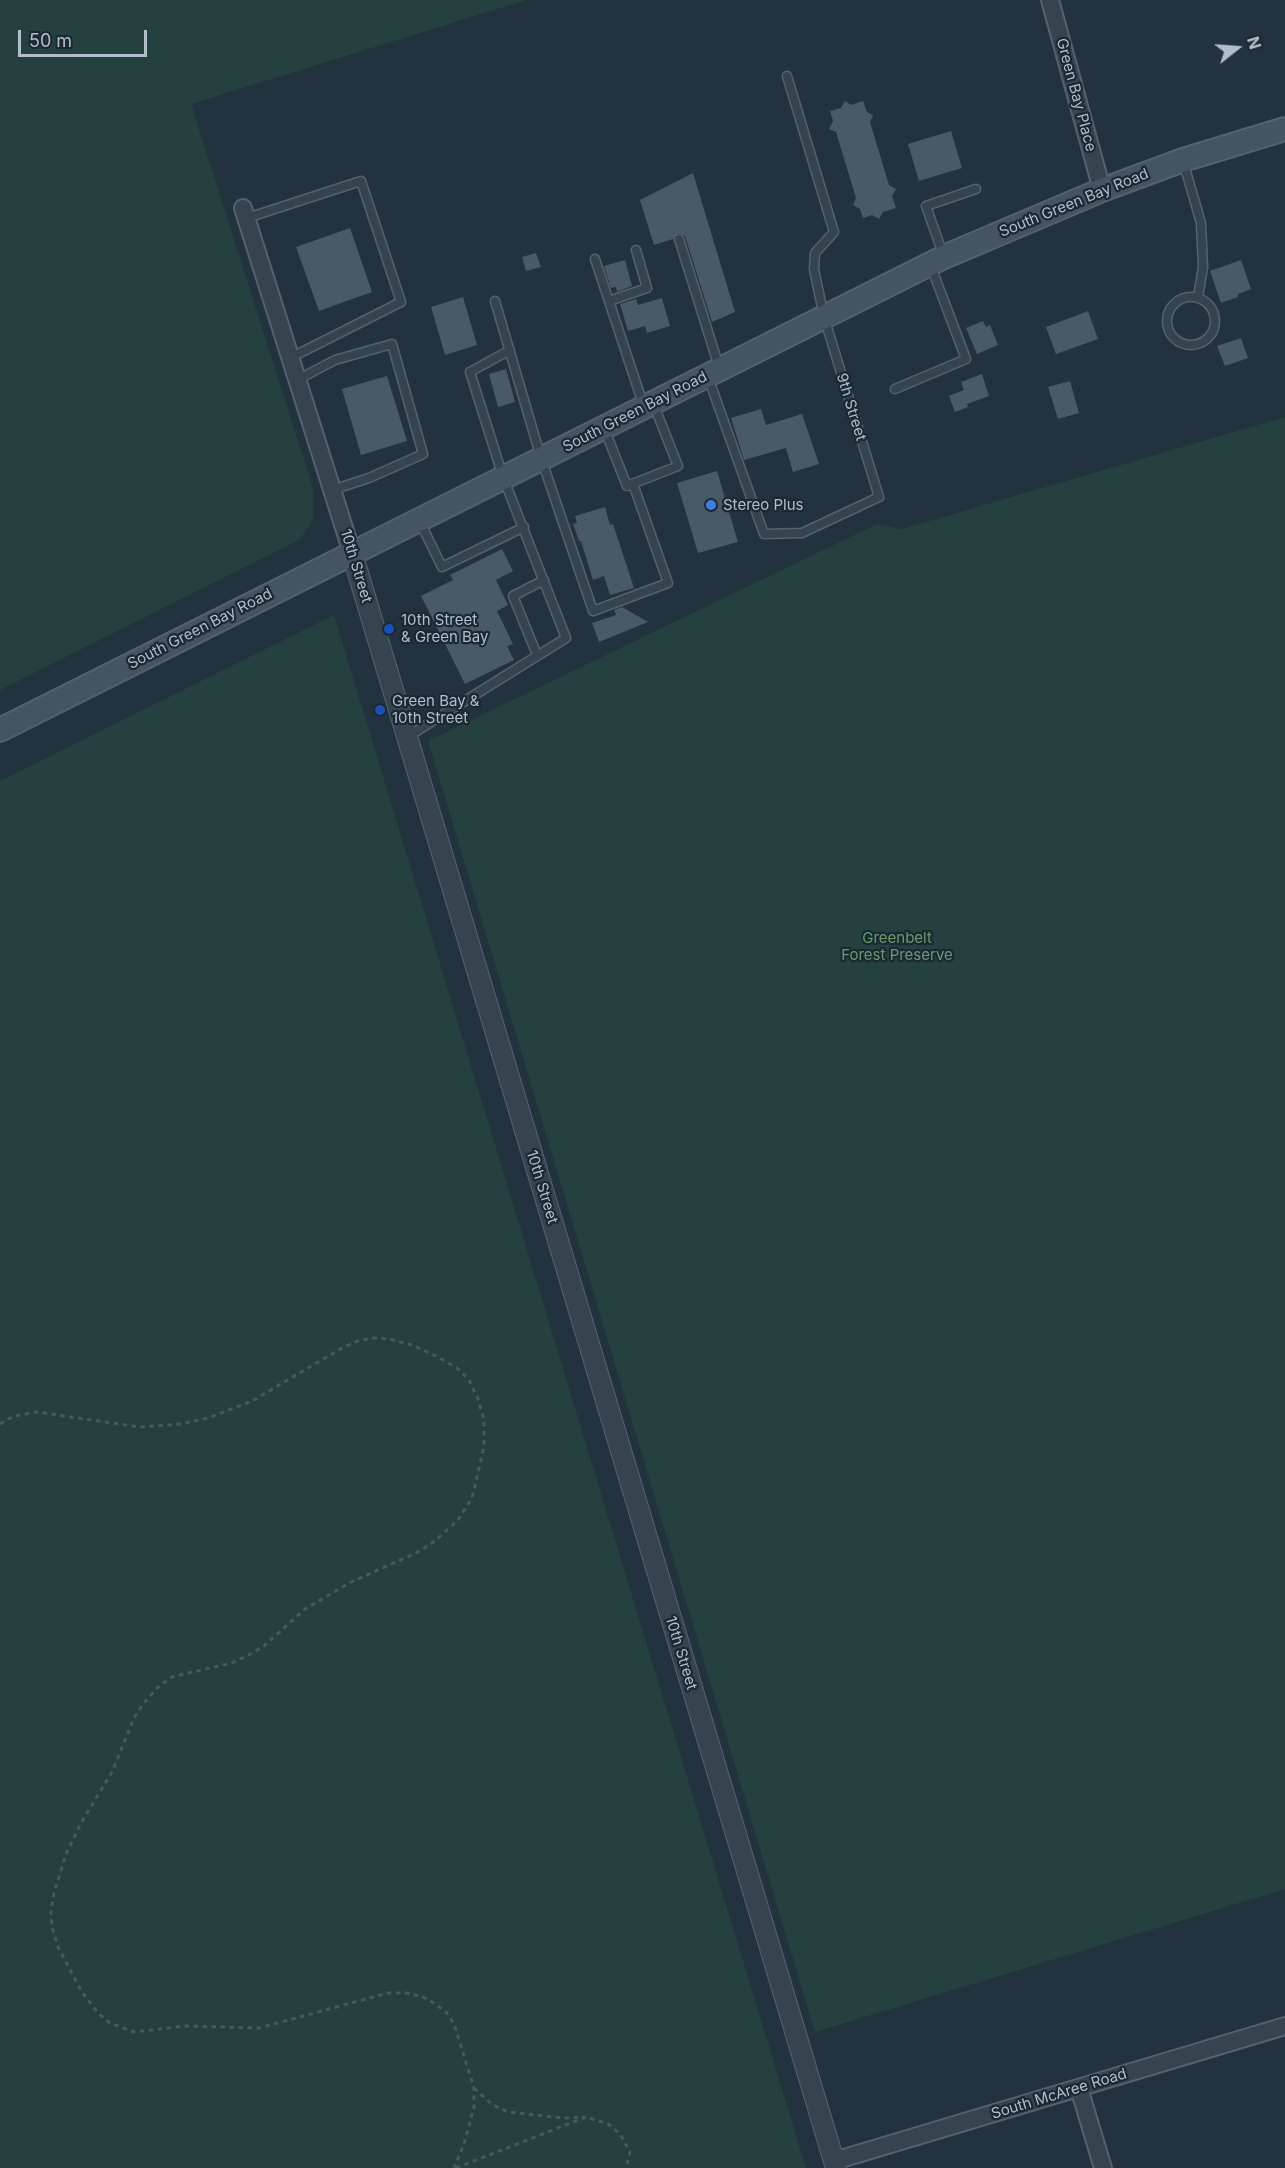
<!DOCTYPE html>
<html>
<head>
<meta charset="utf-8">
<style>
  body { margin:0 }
  #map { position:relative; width:1285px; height:2168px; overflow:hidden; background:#22333f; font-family:Inter,sans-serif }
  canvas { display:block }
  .north { position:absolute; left:1207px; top:18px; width:60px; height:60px; -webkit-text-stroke:4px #1b2934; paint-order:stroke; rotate:73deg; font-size:16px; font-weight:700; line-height:24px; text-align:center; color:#b2bfca }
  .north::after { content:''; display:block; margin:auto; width:21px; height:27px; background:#b2bfca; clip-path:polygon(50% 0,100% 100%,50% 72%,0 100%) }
  .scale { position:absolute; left:18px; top:30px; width:129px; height:27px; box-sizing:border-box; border:3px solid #b2bfca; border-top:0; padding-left:8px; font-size:18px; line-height:21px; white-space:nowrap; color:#b2bfca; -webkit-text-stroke:4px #1b2934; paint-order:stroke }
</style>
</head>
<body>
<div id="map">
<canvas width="1285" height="2168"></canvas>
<div class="north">N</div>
<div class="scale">50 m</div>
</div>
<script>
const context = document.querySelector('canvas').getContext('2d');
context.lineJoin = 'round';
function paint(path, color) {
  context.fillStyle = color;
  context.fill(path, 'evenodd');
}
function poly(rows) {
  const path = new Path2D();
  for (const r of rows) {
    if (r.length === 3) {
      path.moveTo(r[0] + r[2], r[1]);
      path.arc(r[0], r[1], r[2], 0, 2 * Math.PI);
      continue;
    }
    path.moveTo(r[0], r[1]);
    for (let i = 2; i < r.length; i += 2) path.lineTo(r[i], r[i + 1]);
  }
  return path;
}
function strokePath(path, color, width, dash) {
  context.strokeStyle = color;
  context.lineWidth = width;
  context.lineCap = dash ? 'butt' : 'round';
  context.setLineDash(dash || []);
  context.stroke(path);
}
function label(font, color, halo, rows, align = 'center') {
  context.font = font + ' Inter,sans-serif';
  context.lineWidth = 4.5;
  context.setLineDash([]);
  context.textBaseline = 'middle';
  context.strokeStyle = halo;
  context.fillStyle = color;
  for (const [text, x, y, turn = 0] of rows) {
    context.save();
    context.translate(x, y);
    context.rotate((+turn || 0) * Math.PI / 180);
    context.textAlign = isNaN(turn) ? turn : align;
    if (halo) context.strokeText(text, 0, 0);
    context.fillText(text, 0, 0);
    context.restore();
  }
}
paint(poly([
  [0,0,526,0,191,104,313,488,313,521,299,540,0,690],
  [1285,417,1285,1889,815,2032,428,741,877,524,902,529],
  [334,615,806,2168,0,2168,0,781]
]), '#24403f');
paint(poly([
  [845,101,851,105,863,101,867,112,873,115,870,122,889,185,896,189,892,196,896,208,883,212,879,219,872,215,863,218,860,209,853,205,856,198,836,132,829,129,833,121,830,111,841,108],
  [951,131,962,168,919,181,908,144],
  [693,173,735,312,712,322,685,236,678,233,673,239,654,245,640,200],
  [350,228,372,292,319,311,296,247],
  [536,253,541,267,526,271,522,257],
  [625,260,632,286,617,292,616,287,611,288,604,266],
  [1241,260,1251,289,1238,294,1238,297,1221,303,1210,271],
  [463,297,477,345,445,355,431,307],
  [662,298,670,326,647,333,645,326,628,331,620,304,636,299,638,305],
  [1088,311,1098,339,1056,354,1046,327],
  [983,321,986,327,990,325,998,345,977,354,966,328],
  [1241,338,1248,358,1225,366,1217,346],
  [506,369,515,402,498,407,489,374],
  [982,374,989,396,967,404,968,407,955,412,949,396,964,390,961,382],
  [387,376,407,441,361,455,342,389],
  [1070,381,1079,413,1058,419,1048,387],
  [761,409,766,425,802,414,819,464,793,472,786,448,744,460,731,418],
  [717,471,738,542,698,553,677,483],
  [605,507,610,525,613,524,634,588,610,595,604,576,593,580,581,541,579,541,573,524,577,523,575,516],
  [502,549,513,571,496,580,508,605,497,611,513,644,507,646,514,660,465,684,421,596,453,580,450,575],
  [622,607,648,622,599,642,592,623,616,615,614,610]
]), '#485a68');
const service = poly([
  [1183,161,1201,223,1203,267,1198,297],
  [247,218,361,181,401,302,292,357],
  [679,239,719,367],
  [944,257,926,206,976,189],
  [595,259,644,407],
  [1191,321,24],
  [495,301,541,458,593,611,668,583,633,484],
  [609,301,647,288,636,250],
  [708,377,764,534,802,533,879,497,824,317,814,269,815,253,834,232,787,76],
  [299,379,335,360,392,344,423,454,369,478,332,490],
  [895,389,966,359,930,264],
  [604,428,627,486,678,466,653,403],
  [419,520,442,567,524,527],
  [537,655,513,596,544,580],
  [407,737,566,638,503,477,470,372,510,350]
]);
const minor = poly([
  [1050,0,1102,190],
  [243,208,352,553],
  [1079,2088,1103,2168],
  [834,2161,1285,2026]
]);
const tertiary = poly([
  [352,553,836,2168]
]);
const secondary = poly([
  [0,730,944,257,1102,190,1183,160,1285,129]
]);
strokePath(service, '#54626d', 11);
strokePath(minor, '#54626d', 20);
strokePath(tertiary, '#54626d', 22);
strokePath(secondary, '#54626d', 26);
strokePath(poly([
  [0,1424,14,1416,37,1412,140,1427,181,1424,208,1418,252,1401,342,1348,358,1341,372,1338,389,1339,412,1345,436,1356,457,1368,469,1380,478,1399,484,1420,484,1447,472,1498,458,1520,435,1541,416,1553,351,1582,305,1609,264,1646,247,1656,231,1663,172,1677,157,1688,144,1703,134,1718,112,1772,81,1823,66,1854,54,1893,51,1912,52,1927,58,1947,82,1992,98,2013,110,2023,134,2032,185,2026,259,2028,388,1993,406,1993,423,1997,434,2003,446,2012,454,2024,474,2088,474,2107,470,2122,464,2144,454,2168],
  [474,2088,493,2105,508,2112,562,2118,584,2117],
  [456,2168,586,2117,608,2124,620,2134,630,2152,626,2168]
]), '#425c5b', 3, [4.5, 4.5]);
strokePath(service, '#36444f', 8);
strokePath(minor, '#36444f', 16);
strokePath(tertiary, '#36444f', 20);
strokePath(secondary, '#445462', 22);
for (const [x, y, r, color] of [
  [711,505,6,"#3f7fe0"],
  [389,629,6,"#1a4fb4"],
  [380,710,6,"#1a4fb4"]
]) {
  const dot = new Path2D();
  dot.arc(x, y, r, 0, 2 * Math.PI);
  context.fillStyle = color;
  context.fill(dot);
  strokePath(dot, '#1b2934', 2);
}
label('15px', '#b2bfca', '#1b2934', [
  ["Green Bay Place",1076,95,75],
  ["South Green Bay Road",1074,203,-22],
  ["9th Street",851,407,73],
  ["South Green Bay Road",635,412,-27],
  ["10th Street",356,566,73],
  ["South Green Bay Road",200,629,-27],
  ["10th Street",542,1187,73],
  ["10th Street",681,1653,73],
  ["South McAree Road",1059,2094,-17]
]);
label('15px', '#b2bfca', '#1b2934', [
  ["Stereo Plus",723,505],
  ["10th Street",401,620],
  ["& Green Bay",401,637],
  ["Green Bay &",392,701],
  ["10th Street",392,718]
], 'left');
label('15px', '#689c6c', '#1b2934', [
  ["Greenbelt",897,938],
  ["Forest Preserve",897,955]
]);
</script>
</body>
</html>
